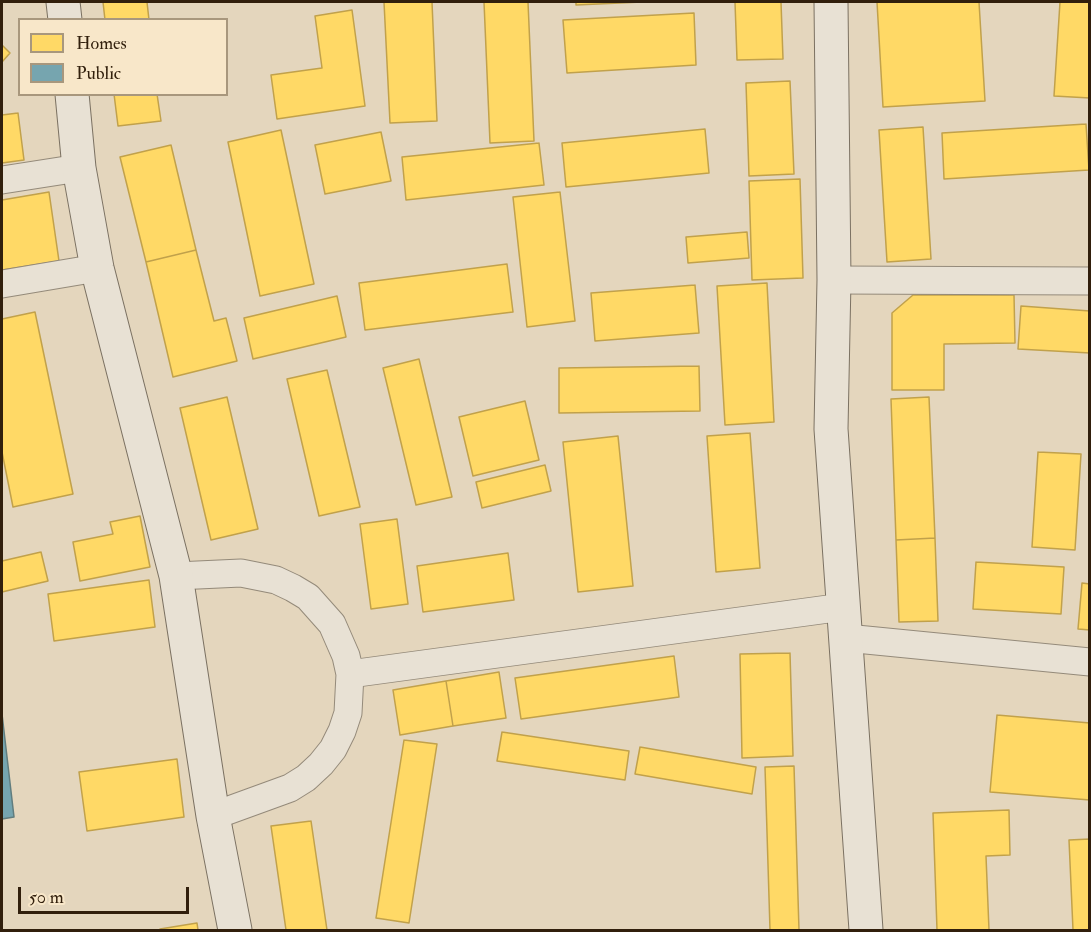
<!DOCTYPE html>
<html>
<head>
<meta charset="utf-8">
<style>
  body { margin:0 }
  #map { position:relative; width:1091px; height:932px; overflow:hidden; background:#e4d6bd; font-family:"IM FELL Double Pica",serif }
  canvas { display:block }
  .frame { position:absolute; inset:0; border:3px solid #311f0c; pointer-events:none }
  .legend { position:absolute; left:18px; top:18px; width:210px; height:78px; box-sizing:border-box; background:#f8e7c9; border:2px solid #a8977d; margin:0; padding:8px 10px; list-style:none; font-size:18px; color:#311f0c }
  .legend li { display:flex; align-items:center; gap:12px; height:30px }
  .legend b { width:30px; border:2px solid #a8977d }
  .scale { position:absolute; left:18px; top:887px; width:171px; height:27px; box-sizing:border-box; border:3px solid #311f0c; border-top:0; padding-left:8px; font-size:18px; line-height:21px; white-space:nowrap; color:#311f0c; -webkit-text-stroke:4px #f8e7c9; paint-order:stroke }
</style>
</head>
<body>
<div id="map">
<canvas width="1091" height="932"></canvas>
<div class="frame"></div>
<ul class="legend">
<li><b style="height:16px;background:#ffd966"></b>Homes</li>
<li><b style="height:16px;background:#76a5af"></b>Public</li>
</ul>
<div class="scale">50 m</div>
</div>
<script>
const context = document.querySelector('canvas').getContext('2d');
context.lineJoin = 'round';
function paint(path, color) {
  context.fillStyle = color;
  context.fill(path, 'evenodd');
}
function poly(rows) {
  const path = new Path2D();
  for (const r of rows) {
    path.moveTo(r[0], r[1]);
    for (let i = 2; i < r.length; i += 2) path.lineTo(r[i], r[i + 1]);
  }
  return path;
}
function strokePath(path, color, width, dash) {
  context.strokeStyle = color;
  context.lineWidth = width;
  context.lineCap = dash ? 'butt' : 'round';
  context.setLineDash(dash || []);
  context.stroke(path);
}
const homes = poly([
  [103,2,147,2,149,20,105,20,103,2],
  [384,2,432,2,437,121,390,123,384,2],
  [484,2,528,2,534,141,490,143,484,2],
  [576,2,642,2,576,5,576,2],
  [735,2,781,2,783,59,737,60,735,2],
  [877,2,979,2,985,101,883,107,877,2],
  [1060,2,1090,2,1090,98,1054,96,1060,2],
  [352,10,365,106,277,119,271,75,322,68,315,16,352,10],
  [694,13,696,65,567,73,563,20,694,13],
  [2,45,10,53,2,62,2,45],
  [790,81,794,174,749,176,746,83,790,81],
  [114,94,157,94,161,121,118,126,114,94],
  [18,113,24,160,2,163,2,115,18,113],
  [1086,124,1089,170,944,179,942,133,1086,124],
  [923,127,931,259,887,262,879,130,923,127],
  [705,129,709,173,566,187,562,143,705,129],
  [281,130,314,284,260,296,228,142,281,130],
  [381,132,391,181,325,194,315,145,381,132],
  [539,143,544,185,406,200,402,157,539,143],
  [171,145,196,250,146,262,120,157,171,145],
  [800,179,803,278,752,280,749,181,800,179],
  [49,192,59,261,2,270,2,200,49,192],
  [560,192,575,321,527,327,513,197,560,192],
  [747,232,749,258,688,263,686,237,747,232],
  [196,250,214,321,226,318,237,361,173,377,146,262,196,250],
  [507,264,513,312,365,330,359,283,507,264],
  [767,283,774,422,725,425,717,286,767,283],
  [695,285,699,333,595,341,591,293,695,285],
  [913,295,1014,295,1015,343,944,344,944,390,892,390,892,313,913,295],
  [337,296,346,337,253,359,244,318,337,296],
  [1021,306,1090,311,1090,353,1018,349,1021,306],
  [35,312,73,494,13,507,2,452,2,319,35,312],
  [419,359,452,497,416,505,383,368,419,359],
  [699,366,700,411,559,413,559,368,699,366],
  [327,370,360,507,319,516,287,379,327,370],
  [227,397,258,529,211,540,180,408,227,397],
  [929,397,935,538,896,540,891,399,929,397],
  [525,401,539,460,473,476,459,417,525,401],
  [750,433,760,568,716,572,707,436,750,433],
  [618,436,633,586,578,592,563,442,618,436],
  [1038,452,1081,454,1075,550,1032,547,1038,452],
  [545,465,551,491,482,508,476,482,545,465],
  [140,516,150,567,80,581,73,542,113,534,110,522,140,516],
  [397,519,408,604,371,609,360,524,397,519],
  [935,538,938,621,899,622,896,540,935,538],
  [41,552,48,581,2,592,2,561,41,552],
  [508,553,514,600,423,612,417,566,508,553],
  [976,562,1064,567,1061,614,973,609,976,562],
  [149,580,155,627,54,641,48,594,149,580],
  [1082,583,1090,584,1090,630,1078,629,1082,583],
  [790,653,793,756,742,758,740,654,790,653],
  [674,656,679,697,521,719,515,678,674,656],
  [499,672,506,718,453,726,446,681,499,672],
  [446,681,453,726,400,735,393,690,446,681],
  [997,715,1090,723,1090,800,990,792,997,715],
  [502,732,629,751,625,780,497,761,502,732],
  [404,740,437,744,409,923,376,918,404,740],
  [640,747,756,767,752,794,635,774,640,747],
  [177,759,184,817,87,831,79,772,177,759],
  [794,766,799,930,770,930,765,767,794,766],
  [1009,810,1010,855,986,856,989,930,937,930,933,813,1009,810],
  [311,821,327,930,286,930,271,826,311,821],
  [1090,839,1090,930,1073,930,1069,840,1090,839],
  [197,923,198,930,161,930,160,929,197,923]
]);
paint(homes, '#ffd966');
strokePath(homes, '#c1a14b', 1.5);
const public = poly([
  [2,714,14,817,2,819,2,714]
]);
paint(public, '#76a5af');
strokePath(public, '#617d7e', 1.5);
const street = poly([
  [2,180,79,168],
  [834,280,1090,281],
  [2,284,97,268],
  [176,576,241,573,276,580,293,588,308,597,332,624,346,656,350,674,348,713,342,731,333,749,321,764,306,778,290,788,213,816],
  [846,638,1090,662],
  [350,674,843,607]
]);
const secondary = poly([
  [63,2,65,20],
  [831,2,834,280,831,429,866,930],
  [72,94,79,168,97,268,176,576,213,816,235,930]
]);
strokePath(street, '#948a7a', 29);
strokePath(secondary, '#7b7162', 35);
strokePath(street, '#e8e1d4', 27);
strokePath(secondary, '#e8e1d4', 33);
</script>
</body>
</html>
